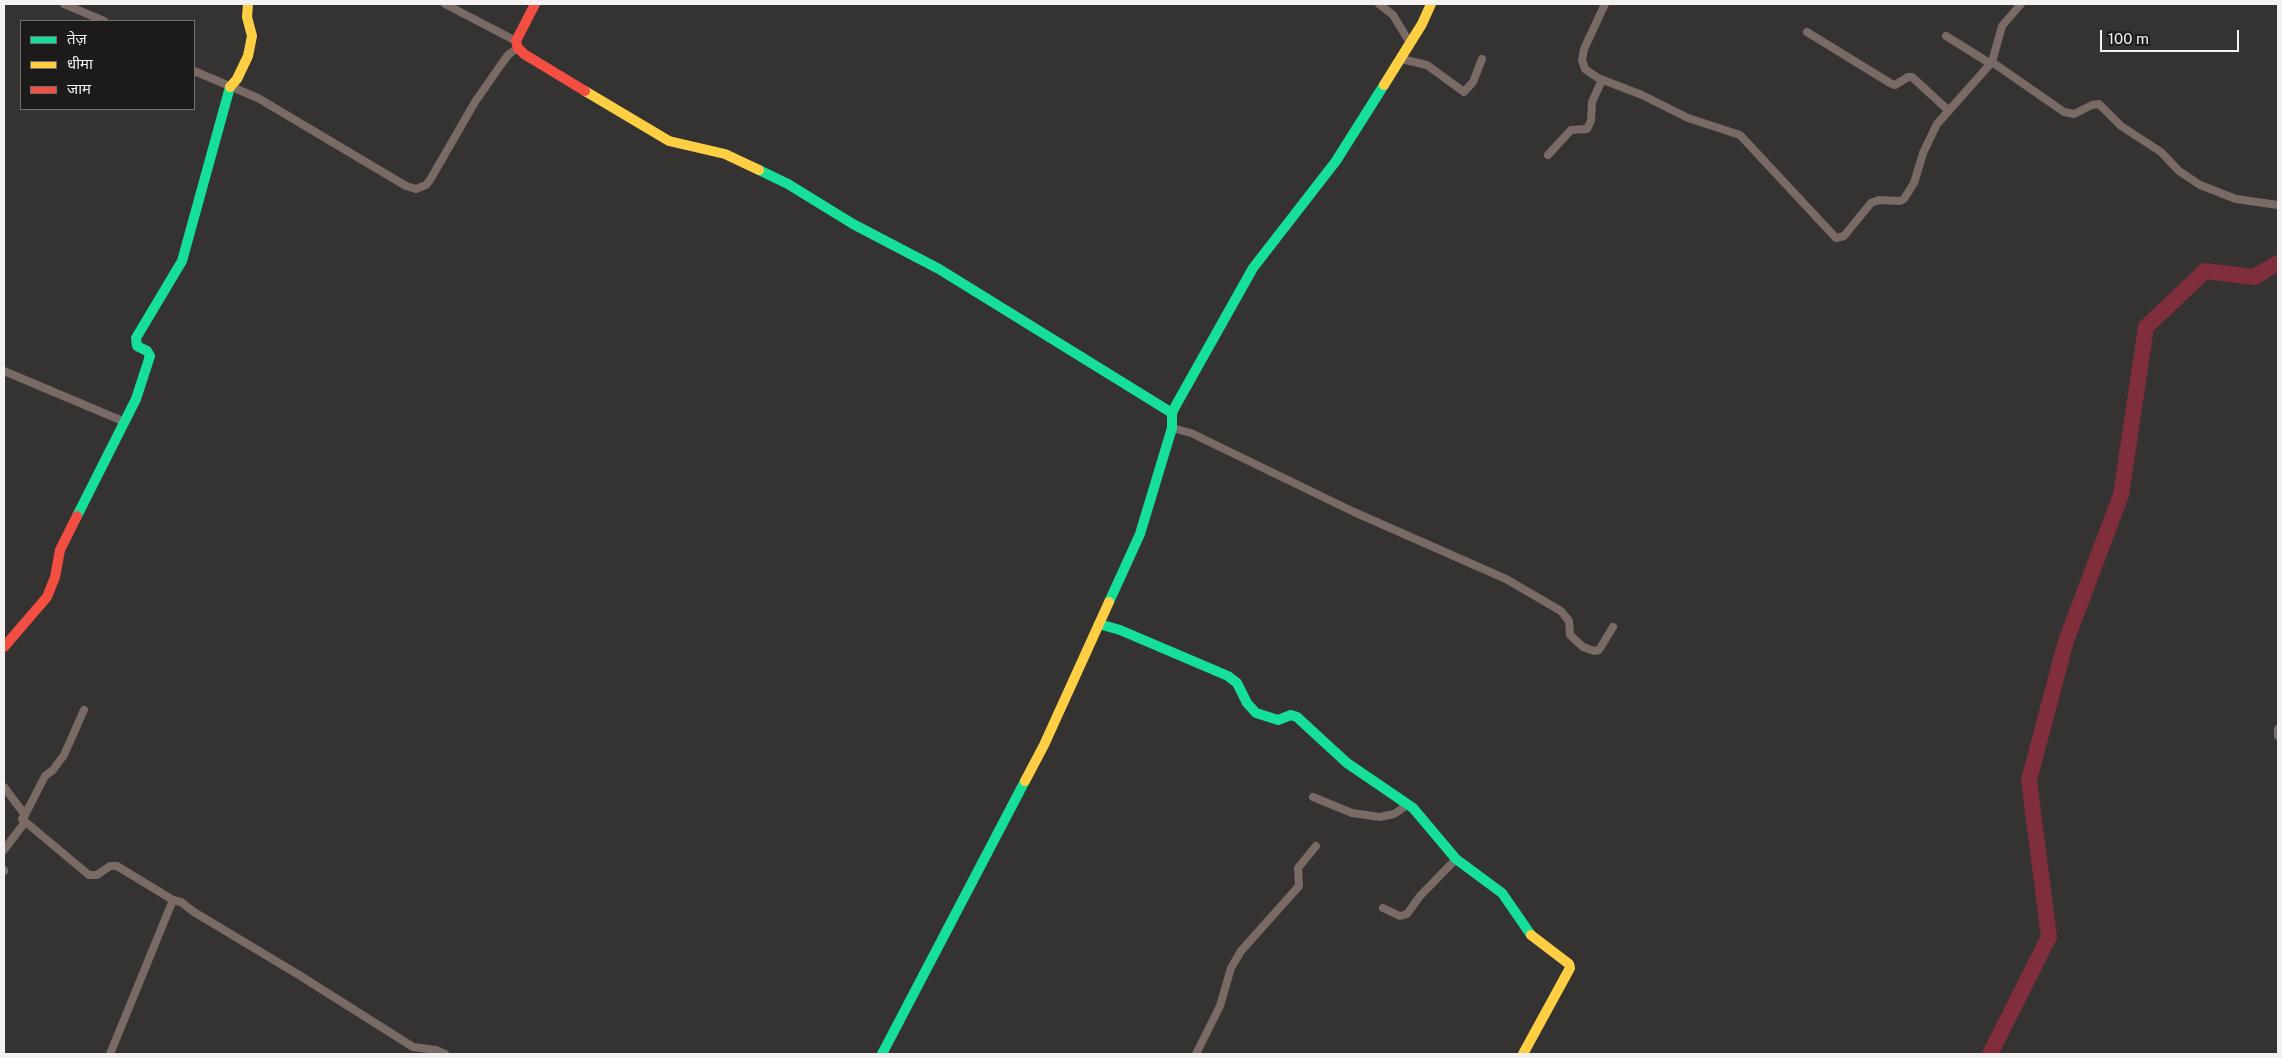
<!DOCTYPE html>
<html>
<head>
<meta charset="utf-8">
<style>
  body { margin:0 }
  #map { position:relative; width:2282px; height:1058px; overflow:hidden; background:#353332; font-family:"Public Sans","Noto Sans Devanagari",sans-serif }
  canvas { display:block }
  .frame { position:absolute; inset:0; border:5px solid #f4f2f1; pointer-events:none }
  .legend { position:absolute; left:20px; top:20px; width:175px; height:90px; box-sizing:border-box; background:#1d1b1a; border:1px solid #737170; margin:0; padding:6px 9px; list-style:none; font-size:15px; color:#f4f2f1 }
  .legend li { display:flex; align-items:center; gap:10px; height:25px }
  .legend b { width:25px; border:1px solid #737170 }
  .scale { position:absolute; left:2100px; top:30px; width:139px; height:22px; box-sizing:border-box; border:2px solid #f4f2f1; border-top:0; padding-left:6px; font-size:15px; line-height:18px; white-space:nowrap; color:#f4f2f1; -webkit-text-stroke:4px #1d1b1a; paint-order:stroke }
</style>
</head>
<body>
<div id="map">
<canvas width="2282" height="1058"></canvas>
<div class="frame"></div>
<ul class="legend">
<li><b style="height:6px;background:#16e098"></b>तेज़</li>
<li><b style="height:6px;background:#ffcf43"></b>धीमा</li>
<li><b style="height:6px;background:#f24e42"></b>जाम</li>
</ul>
<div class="scale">100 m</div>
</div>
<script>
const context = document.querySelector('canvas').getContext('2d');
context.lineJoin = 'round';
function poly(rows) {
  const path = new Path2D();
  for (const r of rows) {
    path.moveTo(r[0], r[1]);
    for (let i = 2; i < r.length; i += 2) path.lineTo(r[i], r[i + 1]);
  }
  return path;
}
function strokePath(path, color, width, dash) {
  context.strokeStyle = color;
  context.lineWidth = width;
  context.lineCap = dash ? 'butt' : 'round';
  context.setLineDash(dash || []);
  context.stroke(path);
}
strokePath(poly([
  [1990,1054,2049,937,2029,780,2066,641,2121,495,2146,327,2205,271,2254,277,2278,263]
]), '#802d3c', 16);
strokePath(poly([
  [64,4,104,21],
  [445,4,516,41],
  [1379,4,1393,15,1410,43],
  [1605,4,1584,49,1582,60,1585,69,1598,78,1642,95,1688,118,1740,135,1836,238,1844,236,1871,203,1879,200,1900,201,1904,199,1914,183,1923,153,1937,124,1992,62,2002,26,2021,4],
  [1807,32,1890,83,1895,85,1908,77,1912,77,1948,110],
  [1946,36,1991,64],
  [1401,59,1427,65,1464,92,1473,82,1482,59],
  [1992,62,2064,112,2074,114,2092,105,2099,104,2121,126,2161,152,2179,171,2200,185,2236,199,2278,205],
  [194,71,258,98,406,186,416,189,426,185,430,180,475,102,500,66,509,54,518,48],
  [1548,155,1571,130,1587,129,1591,121,1592,102,1602,80],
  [4,371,125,422],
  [1172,428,1191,433,1354,512,1506,579,1561,611,1569,621,1570,635,1583,647,1594,651,1599,650,1613,627],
  [2278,729,2278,736],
  [4,787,25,815,22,819,89,875,97,875,110,866,117,866,173,900],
  [1313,797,1352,813,1380,817,1394,814,1403,808,1404,801],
  [25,815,45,776,53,770,64,755,84,710],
  [4,850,25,822],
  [4,870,4,871],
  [1383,908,1400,916,1407,914,1420,896,1456,859],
  [110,1054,173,900,181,902,194,912,299,975,413,1047,436,1050,445,1054],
  [1196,1054,1220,1006,1231,968,1241,951,1299,886,1298,868,1316,846]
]), '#7a6a66', 8);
strokePath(poly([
  [759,170,788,184,853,224,939,269,1172,413],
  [77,516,136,399,150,356,147,351,137,346,136,338,182,261,230,87],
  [1109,602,1140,534,1172,428,1172,413,1176,405,1253,268,1336,161,1384,85],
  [1099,624,1120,630,1228,676,1237,683,1247,703,1256,713,1278,720,1291,715,1297,717,1347,763,1413,808,1456,859,1502,893,1531,935],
  [882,1054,1025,781]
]), '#16e098', 10);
strokePath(poly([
  [1384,85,1422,24,1431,4],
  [230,87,237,79,248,56,252,36,247,17,248,4],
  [585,91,669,141,725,154,759,170],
  [1025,781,1044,745,1109,602],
  [1523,1054,1570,968,1569,964,1531,935]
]), '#ffcf43', 10);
strokePath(poly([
  [535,4,516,41,518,48,524,54,585,91],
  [4,647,47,597,55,577,60,550,77,516]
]), '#f24e42', 10);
</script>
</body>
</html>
